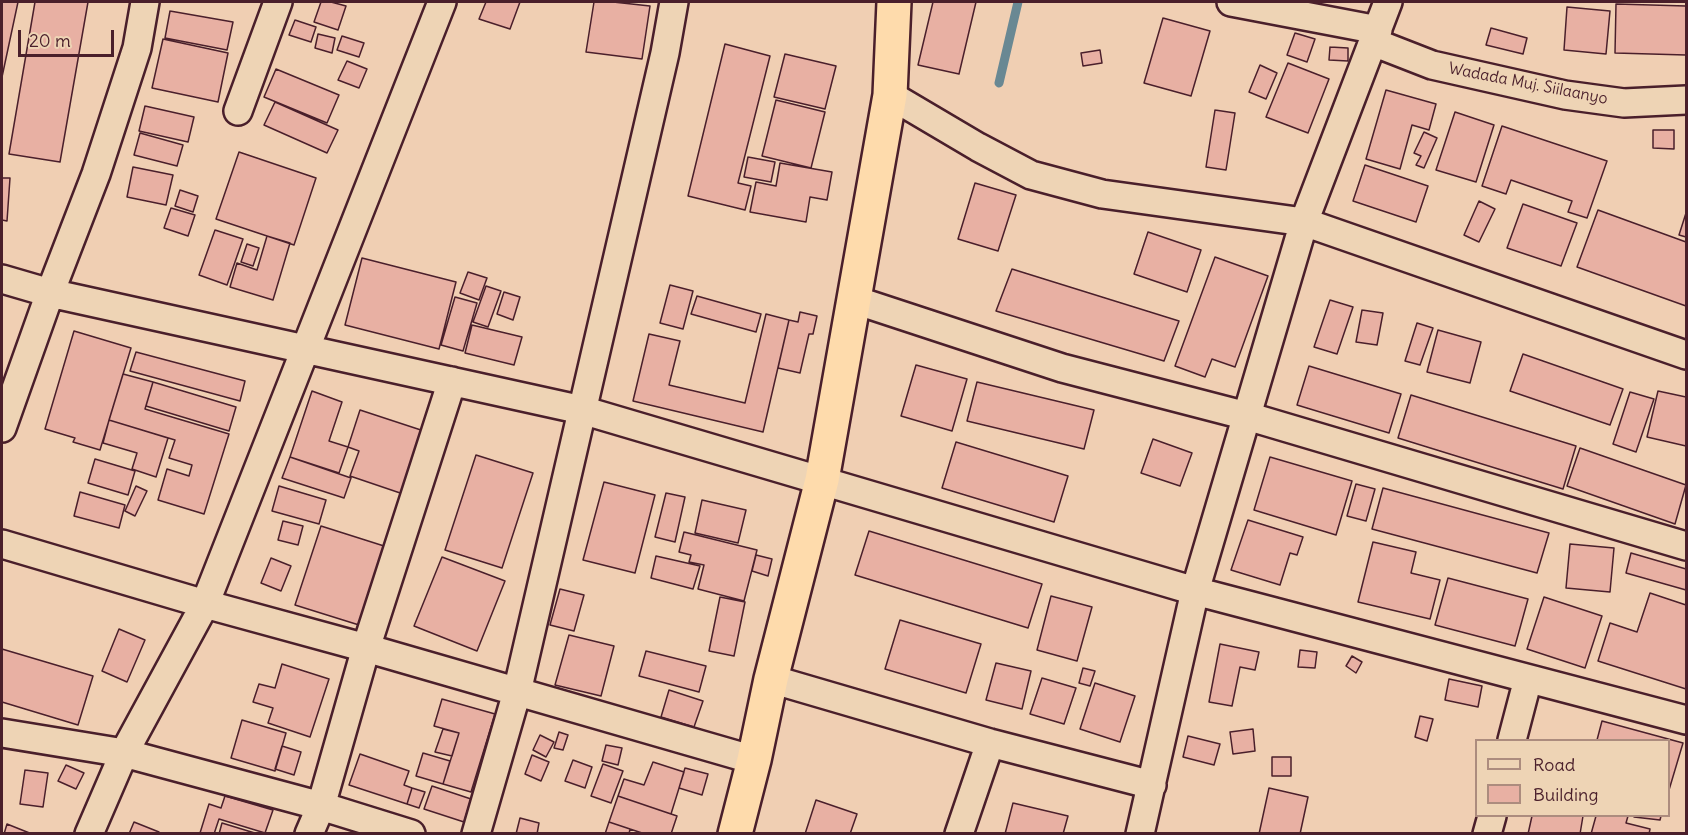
<!DOCTYPE html>
<html>
<head>
<meta charset="utf-8">
<style>
  body { margin:0 }
  #map { position:relative; width:1688px; height:835px; overflow:hidden; background:#f0cfb3; font-family:Delius,sans-serif }
  canvas { display:block }
  .frame { position:absolute; inset:0; border:3px solid #4a1f2b; pointer-events:none }
  .legend { position:absolute; left:1475px; top:739px; width:195px; height:78px; box-sizing:border-box; background:#eed4b5; border:2px solid #ac8c7e; margin:0; padding:8px 10px; list-style:none; font-size:18px; color:#4a1f2b }
  .legend li { display:flex; align-items:center; gap:12px; height:30px }
  .legend b { width:30px; border:2px solid #ac8c7e }
  .scale { position:absolute; left:18px; top:30px; width:96px; height:27px; box-sizing:border-box; border:3px solid #4a1f2b; border-top:0; padding-left:8px; font-size:18px; line-height:21px; white-space:nowrap; color:#4a1f2b; -webkit-text-stroke:4px #eed4b5; paint-order:stroke }
</style>
</head>
<body>
<div id="map">
<canvas width="1688" height="835"></canvas>
<div class="frame"></div>
<ul class="legend">
<li><b style="height:8px;background:#eed4b5"></b>Road</li>
<li><b style="height:16px;background:#e8b0a3"></b>Building</li>
</ul>
<div class="scale">20 m</div>
</div>
<script>
const context = document.querySelector('canvas').getContext('2d');
context.lineJoin = 'round';
function poly(rows) {
  const path = new Path2D();
  for (const r of rows) {
    path.moveTo(r[0], r[1]);
    for (let i = 2; i < r.length; i += 2) path.lineTo(r[i], r[i + 1]);
  }
  return path;
}
function strokePath(path, color, width, dash) {
  context.strokeStyle = color;
  context.lineWidth = width;
  context.lineCap = dash ? 'butt' : 'round';
  context.setLineDash(dash || []);
  context.stroke(path);
}
function paint(path, color) {
  context.fillStyle = color;
  context.fill(path, 'evenodd');
}
function label(font, color, halo, rows, align = 'center') {
  context.font = font + ' Delius,sans-serif';
  context.lineWidth = 4.5;
  context.setLineDash([]);
  context.textBaseline = 'middle';
  context.strokeStyle = halo;
  context.fillStyle = color;
  for (const [text, x, y, turn = 0] of rows) {
    context.save();
    context.translate(x, y);
    context.rotate((+turn || 0) * Math.PI / 180);
    context.textAlign = isNaN(turn) ? turn : align;
    if (halo) context.strokeText(text, 0, 0);
    context.fillText(text, 0, 0);
    context.restore();
  }
}
strokePath(poly([
  [999,83,1018,2]
]), '#698893', 9);
const building = poly([
  [2,2,18,2,2,77,2,2],
  [35,2,88,2,60,162,9,154,35,2],
  [321,2,331,2,346,6,338,30,314,22,321,2],
  [486,2,520,2,510,29,479,19,486,2],
  [594,2,613,2,650,6,642,59,586,52,594,2],
  [933,2,976,2,959,74,918,65,933,2],
  [1616,4,1686,6,1686,55,1615,53,1616,4],
  [1567,7,1610,11,1606,54,1564,50,1567,7],
  [170,11,233,22,227,50,165,38,170,11],
  [1163,18,1210,31,1191,96,1144,83,1163,18],
  [295,20,316,27,311,42,289,35,295,20],
  [1491,28,1527,38,1523,54,1486,45,1491,28],
  [1295,33,1315,39,1307,62,1287,55,1295,33],
  [318,34,335,38,332,53,315,48,318,34],
  [342,36,364,43,359,57,337,50,342,36],
  [163,39,228,53,218,102,152,88,163,39],
  [725,44,770,56,738,183,751,186,745,210,688,196,725,44],
  [1330,47,1348,48,1348,61,1329,60,1330,47],
  [1100,50,1102,63,1083,66,1081,53,1100,50],
  [785,54,836,66,825,109,774,97,785,54],
  [347,61,367,69,359,88,338,80,347,61],
  [1288,63,1329,79,1308,133,1266,117,1288,63],
  [1260,65,1277,73,1266,99,1249,92,1260,65],
  [276,69,339,95,327,123,264,97,276,69],
  [1386,90,1436,104,1429,130,1412,125,1400,169,1366,159,1386,90],
  [776,100,825,112,811,168,762,156,776,100],
  [275,102,338,130,327,153,264,125,275,102],
  [145,106,194,117,188,142,139,131,145,106],
  [1215,110,1235,113,1226,170,1206,167,1215,110],
  [1455,112,1494,125,1476,182,1436,170,1455,112],
  [1502,126,1607,161,1587,218,1568,212,1572,201,1511,180,1506,194,1482,186,1502,126],
  [1653,130,1674,130,1674,149,1653,148,1653,130],
  [1424,132,1437,138,1424,168,1416,165,1421,156,1414,153,1424,132],
  [140,133,183,145,177,166,134,155,140,133],
  [239,152,316,178,294,245,216,219,239,152],
  [748,157,775,162,771,182,744,177,748,157],
  [780,163,832,172,827,200,810,197,806,222,750,212,756,182,776,186,780,163],
  [1365,165,1428,186,1416,222,1353,201,1365,165],
  [133,167,173,175,166,205,127,197,133,167],
  [2,178,10,178,7,221,2,220,2,178],
  [975,183,1016,195,998,251,958,239,975,183],
  [180,190,198,196,193,212,175,206,180,190],
  [1479,201,1495,209,1479,242,1464,235,1479,201],
  [1523,204,1577,223,1561,266,1507,248,1523,204],
  [171,208,195,215,188,236,164,228,171,208],
  [1598,210,1686,242,1686,306,1577,267,1598,210],
  [1686,213,1686,237,1679,235,1686,213],
  [215,230,243,239,227,285,199,275,215,230],
  [1148,232,1201,250,1187,292,1134,274,1148,232],
  [267,236,290,243,273,300,230,287,237,263,257,270,267,236],
  [247,244,259,248,253,266,241,262,247,244],
  [1215,257,1268,276,1235,367,1212,359,1205,377,1175,366,1215,257],
  [362,258,456,282,439,349,345,325,362,258],
  [1012,269,1179,321,1164,361,996,311,1012,269],
  [468,272,487,278,479,300,460,293,468,272],
  [670,285,693,291,683,329,660,323,670,285],
  [486,286,501,291,488,327,473,322,486,286],
  [504,292,520,297,513,320,497,314,504,292],
  [697,296,761,314,756,332,691,314,697,296],
  [455,297,477,303,463,351,441,345,455,297],
  [1330,300,1353,307,1337,354,1314,347,1330,300],
  [1362,310,1383,313,1377,345,1356,342,1362,310],
  [800,312,817,316,813,334,809,334,800,373,778,368,789,320,798,322,800,312],
  [766,314,789,320,763,432,633,401,649,334,680,341,669,385,745,403,766,314],
  [1417,323,1433,328,1420,365,1405,361,1417,323],
  [472,325,522,337,514,365,465,353,472,325],
  [1438,330,1481,342,1470,383,1427,372,1438,330],
  [74,331,131,348,100,450,73,442,75,438,45,429,74,331],
  [136,352,245,381,240,401,130,371,136,352],
  [1523,354,1623,389,1610,425,1510,391,1523,354],
  [916,365,967,379,952,431,901,416,916,365],
  [1309,366,1401,394,1389,433,1297,405,1309,366],
  [123,374,153,382,145,409,229,434,204,514,158,500,167,469,189,476,192,465,169,458,175,440,109,420,123,374],
  [153,382,236,407,229,431,146,406,153,382],
  [977,382,1094,410,1084,449,967,421,977,382],
  [312,391,342,402,329,441,348,447,339,473,290,457,312,391],
  [1658,391,1686,397,1686,446,1647,437,1658,391],
  [1630,392,1654,399,1636,452,1613,444,1630,392],
  [1411,395,1576,446,1563,489,1398,438,1411,395],
  [360,410,430,433,409,496,350,476,359,451,348,447,360,410],
  [109,420,168,438,156,477,132,469,137,453,103,443,109,420],
  [1153,439,1192,453,1180,486,1141,473,1153,439],
  [956,442,1068,476,1054,522,942,488,956,442],
  [1580,448,1686,485,1675,524,1567,486,1580,448],
  [476,455,533,473,502,568,445,550,476,455],
  [290,457,351,478,344,498,282,478,290,457],
  [1270,457,1352,481,1336,535,1254,510,1270,457],
  [95,459,135,471,128,495,88,483,95,459],
  [604,482,655,495,635,573,583,560,604,482],
  [1356,484,1375,489,1366,521,1347,516,1356,484],
  [136,486,147,491,135,516,125,511,136,486],
  [279,486,326,500,319,524,272,511,279,486],
  [1383,488,1549,533,1537,573,1372,529,1383,488],
  [80,492,125,505,119,528,74,516,80,492],
  [666,493,685,497,675,542,655,537,666,493],
  [702,500,746,510,738,543,695,533,702,500],
  [1248,520,1303,537,1297,555,1290,553,1280,585,1231,570,1248,520],
  [283,521,303,526,298,545,278,540,283,521],
  [321,526,384,546,359,625,295,605,321,526],
  [869,531,1042,584,1028,628,855,575,869,531],
  [684,532,757,550,744,601,698,589,704,565,689,562,691,555,679,552,684,532],
  [1373,542,1416,552,1411,573,1440,580,1430,619,1358,602,1373,542],
  [1570,544,1614,548,1610,592,1566,588,1570,544],
  [1631,553,1686,569,1686,590,1626,573,1631,553],
  [756,555,772,559,768,576,752,571,756,555],
  [656,556,700,566,693,589,651,578,656,556],
  [442,557,505,581,477,651,414,626,442,557],
  [271,558,291,566,281,591,261,583,271,558],
  [1448,578,1528,599,1515,646,1435,625,1448,578],
  [560,589,584,595,574,631,550,625,560,589],
  [1650,593,1686,605,1686,689,1598,661,1610,623,1637,632,1650,593],
  [1051,596,1092,607,1077,661,1037,650,1051,596],
  [720,597,745,602,734,656,709,651,720,597],
  [1544,597,1602,616,1585,668,1527,649,1544,597],
  [900,620,981,644,966,693,885,669,900,620],
  [119,629,145,640,127,682,102,671,119,629],
  [569,635,614,646,601,696,555,685,569,635],
  [1220,644,1259,652,1255,670,1240,667,1232,706,1209,702,1220,644],
  [2,649,93,676,78,725,2,702,2,649],
  [1300,650,1317,652,1315,668,1298,667,1300,650],
  [646,651,706,666,699,692,639,676,646,651],
  [1352,656,1362,662,1356,673,1346,666,1352,656],
  [996,663,1031,671,1022,709,986,700,996,663],
  [282,664,329,679,310,737,268,723,273,708,253,702,259,684,275,688,282,664],
  [1083,668,1095,671,1090,686,1079,683,1083,668],
  [1042,678,1076,688,1064,724,1030,714,1042,678],
  [1449,679,1482,686,1478,707,1445,700,1449,679],
  [1095,683,1135,696,1120,742,1080,729,1095,683],
  [669,690,703,701,694,727,661,717,669,690],
  [442,699,495,714,471,792,443,784,459,733,434,726,442,699],
  [1420,716,1433,719,1427,741,1415,737,1420,716],
  [242,720,286,733,275,771,231,758,242,720],
  [1602,721,1683,743,1669,790,1668,740,1597,740,1602,721],
  [443,729,459,733,452,756,435,752,443,729],
  [1253,729,1255,751,1233,754,1230,732,1253,729],
  [559,732,568,735,563,750,554,748,559,732],
  [540,735,554,742,546,757,533,750,540,735],
  [1188,736,1220,744,1214,765,1183,757,1188,736],
  [606,745,622,748,618,765,602,761,606,745],
  [282,746,301,752,294,775,275,769,282,746],
  [423,753,450,761,443,784,416,776,423,753],
  [360,754,409,771,404,785,412,788,407,804,349,785,360,754],
  [532,755,549,762,541,781,525,774,532,755],
  [1272,757,1291,757,1291,776,1272,776,1272,757],
  [573,760,592,767,585,788,565,781,573,760],
  [653,762,684,772,671,814,618,796,624,779,644,785,653,762],
  [603,764,623,771,611,803,591,796,603,764],
  [66,765,84,773,76,789,58,781,66,765],
  [685,768,708,774,702,795,679,788,685,768],
  [25,770,48,773,43,807,20,804,25,770],
  [432,786,471,799,464,822,424,809,432,786],
  [412,788,425,792,419,808,407,804,412,788],
  [1269,788,1308,797,1300,834,1259,834,1269,788],
  [225,796,273,810,265,833,219,819,214,834,200,833,209,804,221,808,225,796],
  [618,796,677,816,671,834,645,834,609,822,618,796],
  [816,800,857,814,850,834,805,834,816,800],
  [1013,803,1068,816,1063,834,1005,834,1013,803],
  [1532,816,1583,816,1580,834,1528,834,1532,816],
  [1596,816,1628,816,1626,823,1650,829,1649,834,1591,834,1596,816],
  [1634,816,1661,816,1660,820,1634,817,1634,816],
  [520,818,539,823,537,834,516,834,520,818],
  [134,822,159,832,158,834,129,834,134,822],
  [609,822,630,829,629,834,605,834,609,822],
  [222,823,258,834,219,834,222,823],
  [7,824,32,834,4,834,7,824]
]);
paint(building, '#e8b0a3');
strokePath(building, '#4a1f2b', 1.5);
const street = poly([
  [1231,2,1378,30],
  [1373,42,1432,65,1565,95,1624,103,1686,100],
  [890,95,978,147,1031,175,1102,194,1304,222,1686,355],
  [238,111,278,2],
  [2,279,50,293,582,410,1195,591,1686,720],
  [855,300,1062,368,1247,416,1686,546],
  [2,428,50,293,96,174,137,48,145,2],
  [2,544,205,604,366,648,754,760],
  [771,679,990,743,1152,785],
  [2,733,124,753,321,806,411,834],
  [1512,740,1528,679],
  [89,834,124,753,205,604,442,2],
  [309,834,321,806,366,648,452,381],
  [476,834,517,692,665,53,674,2],
  [959,834,990,743],
  [1140,834,1195,591,1304,222,1388,2],
  [1487,834,1492,816]
]);
const highway = poly([
  [735,834,754,760,771,679,822,480,890,95,894,2]
]);
strokePath(street, '#4a1f2b', 32);
strokePath(highway, '#4a1f2b', 38);
strokePath(street, '#eed4b5', 27);
strokePath(highway, '#fedbac', 33);
label('16px', '#4a1f2b', '#eed4b5', [
  ["Wadada Muj. Siilaanyo",1528,84,11]
]);
</script>
</body>
</html>
